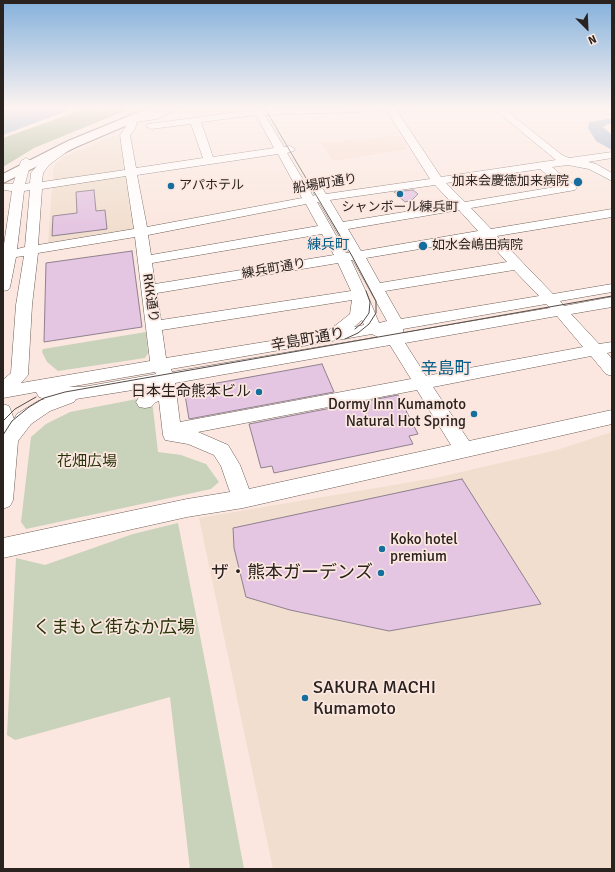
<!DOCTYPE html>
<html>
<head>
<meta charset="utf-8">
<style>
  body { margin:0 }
  #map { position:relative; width:615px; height:872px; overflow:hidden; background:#fbe7df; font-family:Signika,sans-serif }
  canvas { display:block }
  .frame { position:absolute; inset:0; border:4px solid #29221f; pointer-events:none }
  .north { position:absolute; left:567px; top:8px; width:40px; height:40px; -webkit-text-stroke:3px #fbe7df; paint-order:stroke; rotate:156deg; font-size:11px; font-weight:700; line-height:16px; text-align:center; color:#29221f }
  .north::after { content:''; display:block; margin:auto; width:14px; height:18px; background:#29221f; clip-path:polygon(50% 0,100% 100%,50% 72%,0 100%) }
</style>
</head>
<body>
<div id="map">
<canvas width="615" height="872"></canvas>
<div class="frame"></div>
<div class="north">N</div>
</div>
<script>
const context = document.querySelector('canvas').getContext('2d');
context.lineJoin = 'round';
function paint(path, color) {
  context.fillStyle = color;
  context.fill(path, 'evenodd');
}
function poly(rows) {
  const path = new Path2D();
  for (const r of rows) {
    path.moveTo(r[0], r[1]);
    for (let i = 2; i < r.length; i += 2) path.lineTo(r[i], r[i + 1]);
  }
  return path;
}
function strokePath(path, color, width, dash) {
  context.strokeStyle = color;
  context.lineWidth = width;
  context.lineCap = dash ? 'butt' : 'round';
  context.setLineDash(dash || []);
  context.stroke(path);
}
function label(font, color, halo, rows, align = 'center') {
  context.font = font + ' Signika,"Noto Sans JP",sans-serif';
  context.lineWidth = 3.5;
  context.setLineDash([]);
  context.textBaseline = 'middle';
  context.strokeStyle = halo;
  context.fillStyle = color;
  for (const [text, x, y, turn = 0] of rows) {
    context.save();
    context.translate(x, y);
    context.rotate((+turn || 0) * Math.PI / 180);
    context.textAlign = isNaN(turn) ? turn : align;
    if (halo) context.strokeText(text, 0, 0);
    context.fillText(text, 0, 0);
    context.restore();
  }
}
paint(poly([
  [113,136,120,137,124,171,53,181,53,170,56,164,63,157],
  [125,175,133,230,48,245,52,186],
  [612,432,612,869,273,869,199,518,435,478,557,450]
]), '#f1dece');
paint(poly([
  [400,136,408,149,333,161,320,142]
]), '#f8dcd0');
paint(poly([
  [146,332,148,353,145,358,58,371,47,362,42,352,43,349],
  [147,397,152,400,158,452,181,455,206,464,219,482,211,489,26,529,21,522,31,437,46,424,70,412],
  [178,523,210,687,244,869,190,869,170,697,15,740,7,735,16,558,45,565,133,534]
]), '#c9d2ba');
paint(poly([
  [90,107,104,107,96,111,98,112,107,107,134,107,34,148,3,167,3,138]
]), '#a5b490');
paint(poly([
  [12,107,77,107,3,135,3,110],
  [612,118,612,122,603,127,612,135,612,150,596,141,588,128,589,122]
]), '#92adca');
const building = poly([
  [94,190,96,211,105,210,107,229,52,236,53,216,77,213,76,192,94,190],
  [413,190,418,194,412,200,405,202,394,192,413,190],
  [132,251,142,327,44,342,46,263,132,251],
  [322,364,334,392,189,419,184,389,322,364],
  [398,395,418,434,409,436,413,444,274,473,272,466,261,468,249,424,398,395],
  [462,479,541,604,389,631,290,610,246,597,234,548,233,528,462,479]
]);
paint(building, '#e4c5e2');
strokePath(building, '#8f818e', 1);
const minor = poly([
  [169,107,182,107,157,119,137,122,135,129,130,135,136,168,203,158,191,124,151,129,146,126,148,124,253,110,251,107,261,107,262,109,435,107,431,110,397,111,441,177,556,160,492,107,502,107,562,155,569,158,612,152,612,158,588,162,596,164,612,173,612,181,589,169,568,165,552,167,575,186,577,188,575,190,471,208,491,229,612,209,612,217,497,236,553,294,612,284,612,292,560,301,564,306,612,297,612,307,571,314,599,344,612,342,612,352,607,353,612,359,612,376,606,374,591,356,433,387,469,441,612,410,612,424,243,508,187,517,3,558,3,538,187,499,230,492,221,466,214,455,188,444,165,440,163,435,159,401,156,402,151,407,145,408,139,407,136,402,139,397,144,393,158,389,158,386,76,399,74,402,50,411,31,424,18,441,13,500,10,506,3,509,3,404,9,406,14,419,17,414,38,401,45,399,39,397,36,392,3,398,3,380,11,373,16,305,24,256,16,257,10,287,8,290,3,291,3,251,12,191,3,190,3,184,13,184,21,161,26,158,31,161,25,184,30,183,31,173,41,161,68,144,73,147,49,165,43,173,42,182,125,170,120,135,125,128,130,117,152,114,169,107],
  [387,111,430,179,326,194,321,186,317,184,313,186,311,188,315,195,313,196,287,153,294,151,295,149,290,146,284,147,265,115,387,111],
  [256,115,274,148,213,157,201,122,256,115],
  [278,154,302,198,147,227,137,175,278,154],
  [540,169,561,186,465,202,446,183,540,169],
  [126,176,134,229,38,245,42,189,126,176],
  [435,185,453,204,343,222,330,200,435,185],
  [30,190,25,247,17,249,24,191,30,190],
  [317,202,319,202,349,253,346,253,317,202],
  [306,204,318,226,151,255,148,235,306,204],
  [459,210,478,231,361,251,348,229,459,210],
  [322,234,334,255,155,284,152,263,322,234],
  [135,237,150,361,21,383,28,375,32,305,38,253,135,237],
  [485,238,507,262,380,283,366,258,485,238],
  [351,260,353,260,387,321,379,323,367,294,351,260],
  [338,263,351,291,161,320,157,293,338,263],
  [514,270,539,296,401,319,385,291,514,270],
  [352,300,350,314,336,325,326,332,166,358,162,330,352,300],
  [546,304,550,308,403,333,403,329,546,304],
  [557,316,583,347,426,376,405,343,557,316],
  [362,320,364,325,354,327,362,320],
  [372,334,378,337,172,372,171,369,372,334],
  [390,345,411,379,180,422,175,383,390,345],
  [155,372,156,374,83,387,69,387,155,372],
  [417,390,451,445,249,489,240,465,228,445,198,432,417,390]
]);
const highway = poly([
  [151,107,166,107,165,109,76,147,3,183,3,174,68,141,151,107]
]);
strokePath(minor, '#6f5e57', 1);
strokePath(highway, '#6f5e57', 2);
paint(minor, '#fff');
paint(highway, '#fff');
strokePath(poly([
  [264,107,352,256,376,301,376,313,369,324,358,333,345,339],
  [355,329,362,323,369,313,370,302,366,291],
  [3,421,15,409,36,397],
  [3,435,12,421,29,407,44,398,65,392,612,296]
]), '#554b47', 1);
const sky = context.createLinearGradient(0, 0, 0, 229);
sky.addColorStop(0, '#85b1dc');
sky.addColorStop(0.47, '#fdf4f1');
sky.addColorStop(1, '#fdf4f100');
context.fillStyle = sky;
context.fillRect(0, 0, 615, 229);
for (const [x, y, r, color] of [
  [578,182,5,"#166e9e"],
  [171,186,4,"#166e9e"],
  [400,194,4,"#166e9e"],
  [423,246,5,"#166e9e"],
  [259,392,4,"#166e9e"],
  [474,414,4,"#166e9e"],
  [382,549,4,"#166e9e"],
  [381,573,4,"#166e9e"],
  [305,698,4,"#166e9e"]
]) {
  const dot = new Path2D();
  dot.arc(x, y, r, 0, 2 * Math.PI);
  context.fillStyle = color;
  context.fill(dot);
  strokePath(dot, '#fbe7df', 1.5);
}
label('13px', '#29221f', '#fbe7df', [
  ["加来会慶徳加来病院",569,182,"right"],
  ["アパホテル",179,186],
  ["シャンボール練兵町",400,208,"center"],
  ["如水会嶋田病院",432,246]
], 'left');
label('13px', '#29221f', '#fbe7df', [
  ["船場町通り",325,184,-9],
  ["練兵町通り",274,269,-10],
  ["RKK通り",150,298,82]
]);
label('14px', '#035b86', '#fbe7df', [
  ["練兵町",328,245]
]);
label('15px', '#29221f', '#fbe7df', [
  ["辛島町通り",308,340,-10]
]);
label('15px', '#29221f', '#fbe7df', [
  ["日本生命熊本ビル",251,392],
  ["Dormy Inn Kumamoto",466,405],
  ["Natural Hot Spring",466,422],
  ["Koko hotel",390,540,"left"],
  ["premium",390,557,"left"]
], 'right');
label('15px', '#28350b', '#fbe7df', [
  ["花畑広場",87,462]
]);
label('17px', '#035b86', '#fbe7df', [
  ["辛島町",446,370]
]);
label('18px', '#29221f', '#fbe7df', [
  ["ザ・熊本ガーデンズ",373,573],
  ["SAKURA MACHI",313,688,"left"],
  ["Kumamoto",313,709,"left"]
], 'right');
label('18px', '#28350b', '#fbe7df', [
  ["くまもと街なか広場",114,628]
]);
</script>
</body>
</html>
